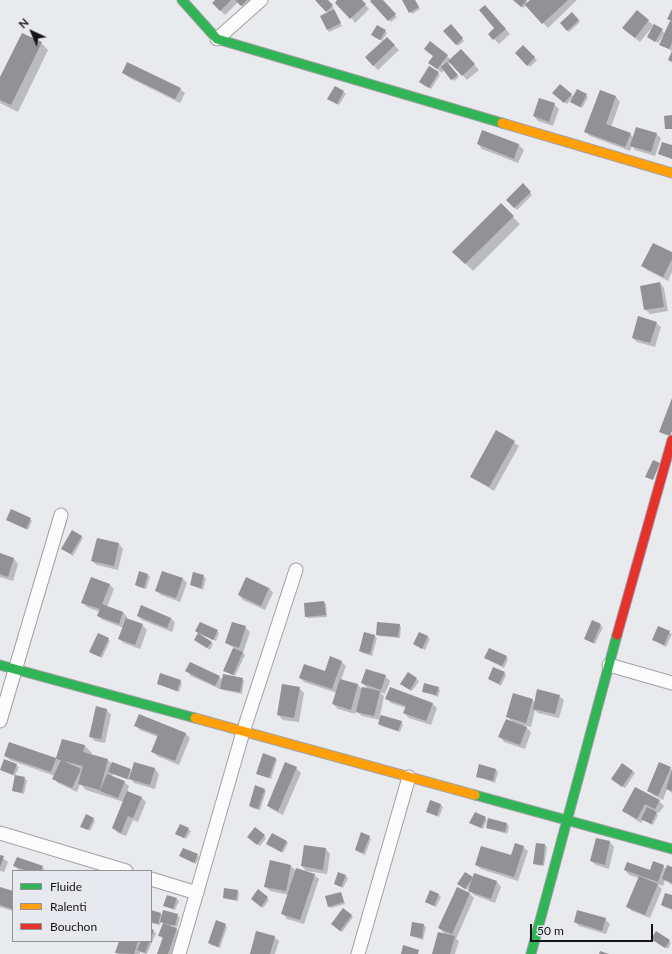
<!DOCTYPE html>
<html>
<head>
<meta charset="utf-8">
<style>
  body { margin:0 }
  #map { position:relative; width:672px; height:954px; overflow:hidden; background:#e9eaee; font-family:Lato,sans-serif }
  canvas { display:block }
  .legend { position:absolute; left:12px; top:870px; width:140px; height:72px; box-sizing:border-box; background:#e8e9ef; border:1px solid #939499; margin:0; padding:5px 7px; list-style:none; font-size:12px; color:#141517 }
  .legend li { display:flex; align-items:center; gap:8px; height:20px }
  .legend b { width:20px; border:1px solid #939499 }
  .north { position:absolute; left:12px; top:12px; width:40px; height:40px; -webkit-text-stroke:3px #e8e9ef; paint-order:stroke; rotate:316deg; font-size:11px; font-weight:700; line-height:16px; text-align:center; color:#141517 }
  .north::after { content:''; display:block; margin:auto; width:14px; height:18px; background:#141517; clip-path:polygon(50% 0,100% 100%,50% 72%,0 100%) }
  .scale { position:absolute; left:530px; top:924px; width:123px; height:18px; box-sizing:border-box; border:2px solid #141517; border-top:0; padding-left:5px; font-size:12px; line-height:14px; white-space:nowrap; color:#141517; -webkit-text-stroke:3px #e8e9ef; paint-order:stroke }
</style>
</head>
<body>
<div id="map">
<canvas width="672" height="954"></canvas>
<ul class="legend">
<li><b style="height:5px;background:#30b455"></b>Fluide</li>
<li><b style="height:5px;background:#ff9f0a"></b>Ralenti</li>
<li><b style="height:5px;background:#e5322d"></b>Bouchon</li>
</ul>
<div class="north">N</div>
<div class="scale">50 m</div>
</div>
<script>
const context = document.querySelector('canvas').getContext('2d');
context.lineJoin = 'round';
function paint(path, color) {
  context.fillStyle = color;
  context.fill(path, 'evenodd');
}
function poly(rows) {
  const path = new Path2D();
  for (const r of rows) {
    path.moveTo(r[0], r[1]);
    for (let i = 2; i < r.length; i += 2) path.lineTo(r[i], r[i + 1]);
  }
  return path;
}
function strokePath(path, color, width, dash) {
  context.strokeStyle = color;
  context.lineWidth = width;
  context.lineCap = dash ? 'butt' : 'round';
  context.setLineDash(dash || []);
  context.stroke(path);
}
paint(poly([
  [216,0,251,0,253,3,246,10,238,2,225,15,213,3],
  [316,0,327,0,334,8,329,13,334,11,342,26,329,32,321,17,329,13],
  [339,0,361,0,369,9,355,23],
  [373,0,381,0,397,17,391,22,372,1],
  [403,0,415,0,420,9,412,14],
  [515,0,530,2,531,0,577,0,548,28,526,5,523,8],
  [489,11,510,34,499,44,490,34,496,28],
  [637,11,654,26,665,33,658,43,650,38,653,26,640,42,628,32],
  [672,11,672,51,661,45,671,21,668,19],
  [572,14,580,22,569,32,561,23],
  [451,25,464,41,458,46,445,31],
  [385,31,387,33,382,41,374,37],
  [387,38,399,50,378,70,366,58],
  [41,43,48,50,18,112,0,103,0,80],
  [523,46,537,60,530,67,516,53],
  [425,49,447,56,451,60,466,55,479,70,467,80,450,62,448,65,459,77,454,81,444,70,442,73,429,62,434,57],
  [124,73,180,89,185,93,180,103,128,77],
  [438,73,440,75,431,89,422,84],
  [560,85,574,97,586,95,588,97,582,108,574,104,573,97,567,104,554,93],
  [601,91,616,97,620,102,611,127,630,134,633,137,656,134,661,138,655,156,635,150,632,146,630,151,590,136,585,131],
  [344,92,346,94,339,105,331,101],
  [554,104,559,109,553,126,538,121,534,116],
  [483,131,519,145,524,150,518,163,482,149,478,144],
  [523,185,532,195,517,210,507,200],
  [501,205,520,224,473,271,454,252],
  [672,254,672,272,668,281,647,270,642,265],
  [660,283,664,288,668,311,650,314,645,309],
  [656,323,661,327,655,347,637,342,633,338],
  [497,432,519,446,494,491,472,477],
  [30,519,32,521,28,530,7,520],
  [81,536,83,538,73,556,65,551],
  [119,544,123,549,118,570,97,565,92,561],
  [0,555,14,559,18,564,13,581,0,577],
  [194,573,206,578,203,590,191,585],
  [148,575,150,577,146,589,138,587,136,585],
  [183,579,187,583,180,602,161,595,156,591],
  [109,584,114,589,107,607,123,612,127,617,127,619,142,625,147,630,140,649,124,643,119,639,124,628,103,620,98,616,100,612,87,607,83,603],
  [269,588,273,593,265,610,243,600,239,595],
  [324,602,326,604,327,617,308,618,306,616],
  [142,607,171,618,175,623,172,632,142,620,138,616],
  [593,622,603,627,595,644,585,639],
  [399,625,401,627,400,638,379,636,377,634],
  [245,627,250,632,243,653,245,655,235,676,224,670,234,648,226,643],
  [659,627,672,634,666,647,653,640],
  [196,631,217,631,219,633,216,641,200,634,213,644,210,650,197,642,199,634],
  [375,636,377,638,372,656,362,653,360,651],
  [428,637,430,639,425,650,414,644],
  [108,639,110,641,102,658,90,652],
  [506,657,508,659,504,668,485,658],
  [331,658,342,662,346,666,341,680,358,685,363,690,368,689,362,683,385,676,390,681,385,694,379,692,384,696,380,716,401,722,403,724,400,732,381,726,379,724,380,720,362,716,356,711,355,714,338,709,333,704,337,693,304,682,300,678,326,672],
  [187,671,219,677,223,680,242,679,244,681,242,694,223,690,221,688,220,689,191,676],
  [408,673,419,681,412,691,404,686],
  [504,673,506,675,501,686,489,679],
  [180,681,182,683,179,692,158,684],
  [299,688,304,693,299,722,283,720,278,715],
  [438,688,440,690,438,697,423,691],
  [559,696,564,700,559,718,538,713,535,710,531,727,524,725,531,732,525,749,504,742,500,737,513,722,507,717,532,700,535,703],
  [386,698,433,704,437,708,431,725,409,718,404,713,406,708,391,703],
  [96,708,107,710,111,715,105,743,95,741,90,736],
  [135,725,186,734,190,738,179,765,157,756,153,751,158,737,140,730],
  [62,740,85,746,92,753,91,755,108,760,112,764,132,772,134,763,155,769,159,774,155,789,134,783,130,778,129,780,113,774,112,777,124,782,129,786,127,792,142,798,146,802,138,822,133,820,126,836,118,833,113,828,124,802,86,790,80,784,77,792,58,783,53,778,55,776,10,760,5,756,57,760],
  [275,758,277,760,271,779,257,773],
  [5,760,19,767,15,776,1,770],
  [296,768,301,773,283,815,273,810,268,806],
  [670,768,672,770,672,793,667,789,663,800,653,795,648,791],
  [496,770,498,772,495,783,477,776],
  [633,771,635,773,625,788,614,781],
  [15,776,27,780,24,794,13,790],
  [264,789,266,791,260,810,252,808,250,806],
  [635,789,659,801,664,806,659,813,655,811,658,815,653,825,643,820,641,823,623,811],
  [441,805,443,807,439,817,427,811],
  [485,818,487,820,483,829,473,824],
  [93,819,95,821,90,831,81,826],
  [507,824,509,826,507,834,487,828],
  [181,825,191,831,186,839,176,834],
  [264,836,266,838,260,846,251,839],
  [369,837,371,839,365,855,358,852,356,850],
  [597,839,610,842,614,847,609,869,596,865,591,861],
  [286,841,288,843,283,853,267,844],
  [545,845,547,847,544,866,536,865,534,863],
  [523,847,528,851,518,881,481,869,476,865,511,856],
  [326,849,330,854,327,874,306,871,302,866],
  [197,855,199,857,196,864,180,856],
  [0,856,8,862,4,872,0,871],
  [270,861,291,866,296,871,314,875,319,879,304,924,287,919,283,914,289,895,270,891,265,886],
  [14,866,42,867,46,871,20,871],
  [663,866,666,869,672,868,672,885,665,880,663,886,657,884,662,889,650,918,632,911,627,906,639,878,629,875,625,870,651,871],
  [346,876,348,878,343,888,335,884],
  [472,878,497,882,501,887,495,903,474,895,469,891,470,886,467,890,461,886],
  [0,888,13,892,13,911,0,907],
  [457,888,472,895,470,894,474,898,456,939,459,941,455,954,433,954,446,935,439,928],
  [237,891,239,893,238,901,226,899,224,897],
  [258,891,269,900,263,908,254,901],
  [341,893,345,904,331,908,329,906],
  [439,895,441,897,436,907,426,902],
  [672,896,672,910,664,907,662,905],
  [177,899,179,901,175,910,165,905],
  [164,912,180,917,177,927,171,925,170,927,176,929,181,934,174,954,158,954,163,939,160,936,164,924,161,922,160,925,151,923,151,913,161,914,163,916],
  [351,915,353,917,342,932,334,926],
  [605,919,610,924,606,934,579,926,575,922],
  [225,925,227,927,220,948,211,945,209,943],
  [424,925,426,927,423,940,411,936],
  [151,930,156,933,147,954,140,952,140,954,118,954,117,952,120,941,151,941],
  [657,933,671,943,668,949,654,940],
  [274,937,279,941,275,954,251,954]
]), '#0003');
paint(poly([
  [215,0,231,0,220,11,212,3],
  [235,0,247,0,241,6],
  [315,0,328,0,333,5,326,12],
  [337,0,362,0,366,4,350,19,335,3],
  [371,0,383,0,396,14,388,21,370,1],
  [402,0,415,0,419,7,409,13],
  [513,0,527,0,521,7],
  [530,0,568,0,542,24,525,5],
  [485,5,506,29,493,40,488,34,494,28,479,10],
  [334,9,341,23,327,30,320,16],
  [672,9,672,21,667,19],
  [637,10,649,20,635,38,622,28],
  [572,12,579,20,567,31,560,23],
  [670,21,672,22,672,43,669,49,659,45],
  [451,24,463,38,456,45,443,31],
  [654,24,663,29,655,42,647,37],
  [377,25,386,30,380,40,371,35],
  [22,33,42,42,11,105,0,100,0,77],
  [387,37,395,45,373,66,365,57],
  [430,41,448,55,437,69,428,63,433,56,424,49],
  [523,45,535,57,527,66,515,53],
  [461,49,475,64,462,76,448,61],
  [672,51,672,62,668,60],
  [127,62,181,88,175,99,122,73],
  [447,62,458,75,451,80,441,67],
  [429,66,439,72,429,88,419,82],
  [560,84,572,94,564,103,552,93],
  [335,86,344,91,337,104,327,99],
  [577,89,587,94,580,107,570,102],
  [600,90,616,96,606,124,631,133,625,147,584,132],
  [539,98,555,103,549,122,533,116],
  [672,115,672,129,665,129,664,116],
  [636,127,657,133,651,152,630,146],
  [482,130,519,144,514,159,477,144],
  [662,142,672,145,672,159,658,154],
  [523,183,531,192,514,208,506,200],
  [501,203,514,216,465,264,452,252],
  [653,243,672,252,672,259,663,277,641,266],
  [660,282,664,307,644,310,640,286],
  [638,316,657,322,650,343,632,338],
  [672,398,672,431,670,436,659,432],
  [496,430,515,441,489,487,470,477],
  [653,460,660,463,653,480,645,477],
  [11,509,31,518,26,529,6,520],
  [72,530,82,536,71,554,61,549],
  [97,538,119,543,114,566,91,561],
  [0,553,14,558,8,577,0,574],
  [139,571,148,574,144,588,135,585],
  [162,571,183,578,176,598,155,591],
  [193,572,204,575,201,588,190,585],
  [91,577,110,584,102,604,123,612,119,624,97,616,100,609,81,603],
  [246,577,269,588,261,606,238,595],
  [324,601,326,615,305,617,304,603],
  [141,605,171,618,167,628,137,616],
  [126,618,143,624,135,645,118,639],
  [592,620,601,624,593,643,584,639],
  [200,622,218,630,213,640,195,631],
  [232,622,246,626,239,648,225,643],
  [377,622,400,624,398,637,376,635],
  [658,626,670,631,664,645,652,640],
  [364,632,375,635,370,654,359,651],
  [419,632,428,636,422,649,413,644],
  [98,633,109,638,100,657,89,652],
  [198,633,212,642,207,648,194,640],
  [233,648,243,652,233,675,223,671],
  [489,648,507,656,502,666,484,658],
  [330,656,342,661,332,689,299,678,304,664,325,671],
  [190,662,220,676,215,686,185,671],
  [493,667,505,672,499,684,488,679],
  [366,669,386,675,381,690,361,683],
  [408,672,417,678,410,690,400,684],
  [160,673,181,680,177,691,157,684],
  [223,674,243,678,240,692,220,689],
  [340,679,358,684,351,710,332,704],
  [424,683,439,687,436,695,422,692],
  [282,684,300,687,294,718,277,715],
  [362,687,380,691,374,716,356,712],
  [390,687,433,703,426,721,403,713,406,706,385,699],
  [537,689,560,695,555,714,533,709],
  [513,693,533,699,526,723,506,717],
  [96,706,107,709,101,739,89,737],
  [139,714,186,733,175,761,151,752,158,735,134,726],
  [381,715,402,721,398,731,378,724],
  [506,719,527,727,520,745,498,737],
  [62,739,85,745,83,752,108,759,100,790,78,784,83,766,56,759,51,772,4,756,9,742,56,758],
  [263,753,276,758,269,778,256,774],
  [4,759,17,764,13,775,0,770],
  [61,760,81,769,72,788,52,779],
  [112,762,131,769,127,779,108,772],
  [134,762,155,768,150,785,129,779],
  [285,762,297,767,278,811,267,806],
  [659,762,671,767,658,796,647,791],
  [622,763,633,771,622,787,611,779],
  [479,764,496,769,493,781,476,777],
  [672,770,672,791,666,789],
  [107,774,125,781,118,798,100,791],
  [15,775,25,777,22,793,12,791],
  [255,785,265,789,258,809,249,806],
  [635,787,660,800,655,809,645,804,637,819,622,811],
  [127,791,142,797,133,818,128,816,121,833,112,828],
  [430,800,441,804,437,816,426,812],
  [647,807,657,812,651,824,641,819],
  [475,812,486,817,481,828,469,823],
  [86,814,94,818,88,830,80,827],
  [488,818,507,823,505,832,486,828],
  [180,824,189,828,184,838,175,834],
  [255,827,265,835,257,845,247,837],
  [361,832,370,836,363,853,355,850],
  [272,833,287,841,281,852,266,844],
  [596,838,610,841,605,865,590,861],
  [515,843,524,846,514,877,475,865,481,846,511,855],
  [536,843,545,844,543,865,533,864],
  [304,845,326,848,323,870,301,866],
  [183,848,198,854,194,863,179,856],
  [0,855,4,856,0,867],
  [17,857,43,866,41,871,28,871,13,866],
  [270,860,291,865,286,891,264,887],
  [653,861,664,865,658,882,624,870,627,862,650,870],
  [667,865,672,867,672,883,662,879],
  [296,868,315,874,300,920,281,914],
  [338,872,346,875,341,887,334,884],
  [465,872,473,877,465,889,457,884],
  [474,873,497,881,491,899,468,891],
  [639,876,658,884,645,915,626,907],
  [0,887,13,891,12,909,0,905],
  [457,887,470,893,452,934,438,928],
  [224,888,238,890,236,900,223,898],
  [258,889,268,897,261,907,251,899],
  [430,890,439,894,434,906,425,902],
  [341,892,344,902,328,907,325,896],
  [665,893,672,895,672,909,661,905],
  [167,895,177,898,173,909,163,906],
  [343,908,352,915,340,931,331,924],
  [151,910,161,913,158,924,151,922],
  [163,910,178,914,175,926,160,922],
  [577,910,606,918,602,931,574,922],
  [216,920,226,924,218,947,208,943],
  [412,922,424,924,422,938,410,936],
  [163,923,177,928,168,954,157,954,163,937,158,936],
  [151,929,154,930,151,938],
  [256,931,275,936,270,954,250,954],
  [656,931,670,940,665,948,651,939],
  [438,932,455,936,450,954,432,954],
  [119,941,138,941,134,954,115,953],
  [141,941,150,941,145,953,137,950],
  [403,945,419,950,418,954,401,954],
  [600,951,609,954,599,954]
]), '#929193');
const street = poly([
  [217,39,261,0],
  [609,665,672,683],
  [0,721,61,515],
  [0,833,126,871],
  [151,879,197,893],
  [179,954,243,732,296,570],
  [358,954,409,777]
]);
const fast = poly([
  [182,0,217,39,502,123],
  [0,665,195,718],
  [475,795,672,849],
  [531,954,617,635]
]);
const slow = poly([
  [502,123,672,173],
  [195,718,475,795]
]);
const jam = poly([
  [617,635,672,440]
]);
strokePath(street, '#a1a1a4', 15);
strokePath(fast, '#a1a1a4', 11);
strokePath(slow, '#a1a1a4', 11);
strokePath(jam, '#a1a1a4', 11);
strokePath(street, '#fcfcfc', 13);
strokePath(fast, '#30b455', 9);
strokePath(slow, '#ff9f0a', 9);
strokePath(jam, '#e5322d', 9);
</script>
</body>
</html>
